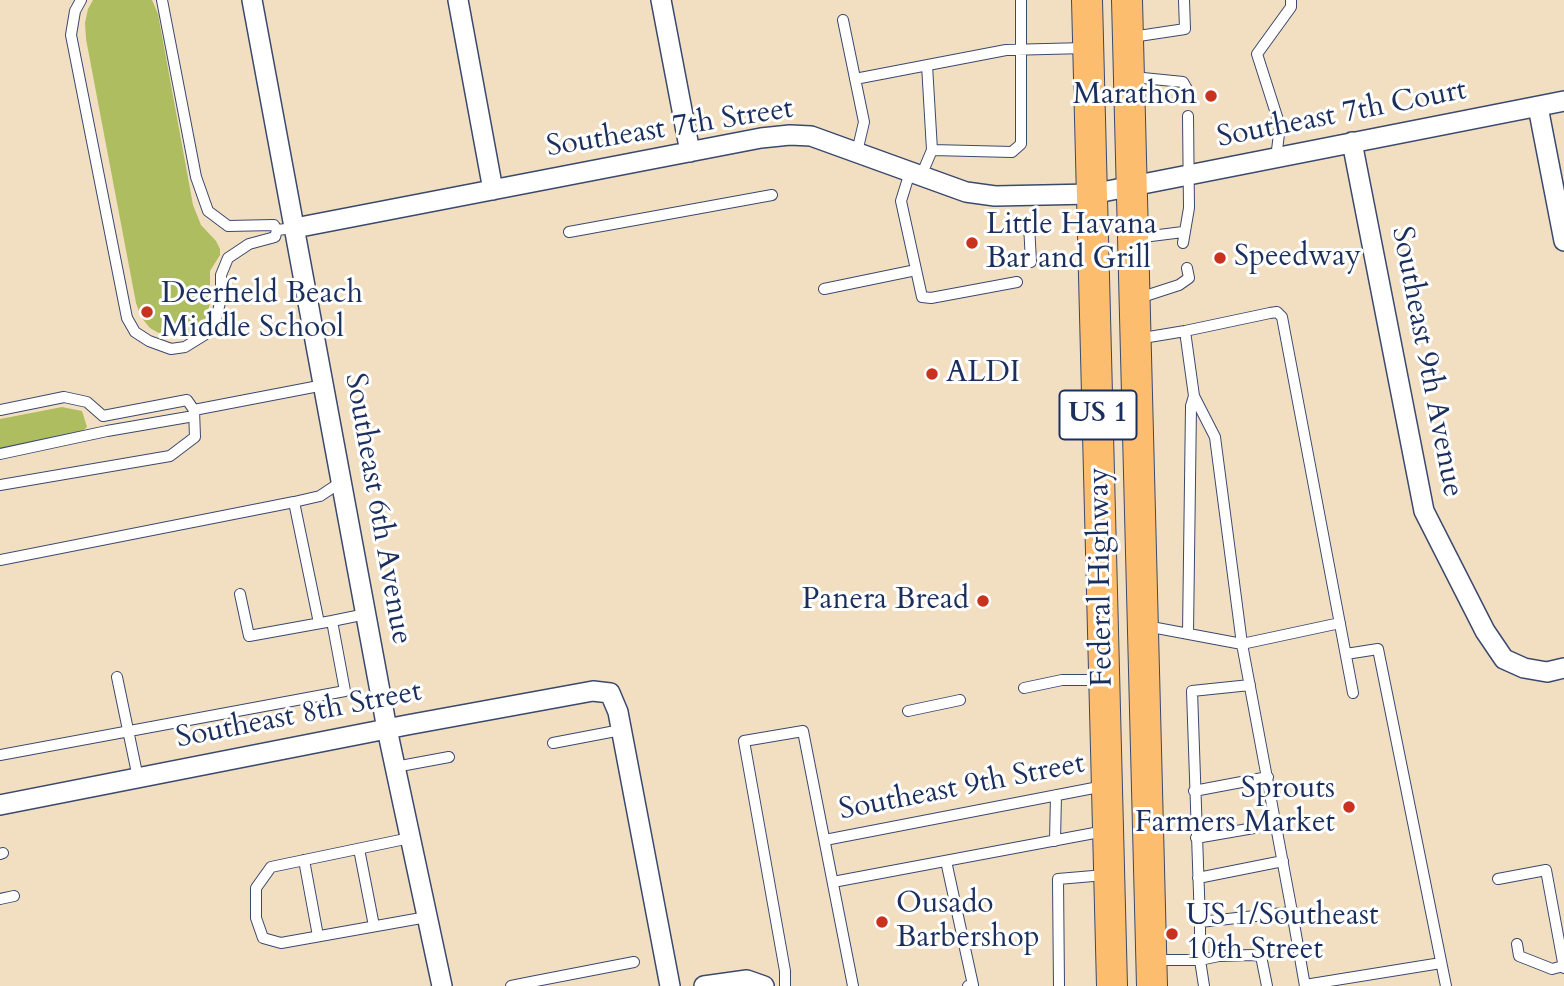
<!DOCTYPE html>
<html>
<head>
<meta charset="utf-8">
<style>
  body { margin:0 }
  canvas { display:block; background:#f2dfc2 }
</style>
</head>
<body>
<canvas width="1564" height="986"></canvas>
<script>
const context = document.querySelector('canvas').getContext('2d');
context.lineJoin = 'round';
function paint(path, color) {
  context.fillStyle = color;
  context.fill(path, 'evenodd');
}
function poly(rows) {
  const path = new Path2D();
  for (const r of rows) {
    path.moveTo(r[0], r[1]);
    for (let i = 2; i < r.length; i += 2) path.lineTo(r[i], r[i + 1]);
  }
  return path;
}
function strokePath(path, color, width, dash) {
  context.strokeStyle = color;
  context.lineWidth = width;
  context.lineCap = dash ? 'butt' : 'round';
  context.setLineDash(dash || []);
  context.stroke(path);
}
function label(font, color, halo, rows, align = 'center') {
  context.font = font + ' Cardo,serif';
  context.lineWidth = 6;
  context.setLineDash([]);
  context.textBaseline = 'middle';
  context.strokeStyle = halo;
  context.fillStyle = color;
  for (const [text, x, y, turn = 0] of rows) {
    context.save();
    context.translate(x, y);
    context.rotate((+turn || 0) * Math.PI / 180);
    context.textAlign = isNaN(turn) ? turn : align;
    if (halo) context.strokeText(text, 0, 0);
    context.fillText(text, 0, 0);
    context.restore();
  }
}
paint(poly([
  [93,0,152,0,158,14,193,205,201,225,216,241,220,249,220,255,210,271,210,303,207,316,199,328,188,334,176,337,162,335,150,328,141,317,136,303,86,39,85,23,88,9],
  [62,407,82,411,87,427,85,429,80,432,0,450,0,419]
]), '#aebd60');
const service = poly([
  [81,0,75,11,71,35,127,318,135,332,149,341,171,349,185,347,206,334,216,320,221,298,221,275,228,258,249,244,275,237,277,230,295,228],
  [162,0,196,177,208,211,228,226,274,225,277,230],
  [843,20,864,122,857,152],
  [1132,37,1185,29,1184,0],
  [927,65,932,150,1012,152,1021,144,1021,0],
  [1133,77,1183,82,1187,89],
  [855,79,1006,50,1086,48],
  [1276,158,1280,126,1257,54,1291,7,1291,0],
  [910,172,901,201,922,297,931,298,1017,282],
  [921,176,932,150],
  [1029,224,1031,262],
  [569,232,772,195],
  [1135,238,1183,232],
  [1183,243,1189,208,1188,116],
  [824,289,916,270],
  [1139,298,1179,285,1189,278,1187,268],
  [1185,331,1194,396,1215,437,1242,644,1340,623],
  [1137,339,1185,331,1270,313,1277,312,1282,317,1353,693],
  [0,410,64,397,87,402,103,416,187,400,194,410,195,437,170,456,0,485],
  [194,410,324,385],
  [0,454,107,431,194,416],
  [294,502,320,496,341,482],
  [0,560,294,502,319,623],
  [332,621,366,614],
  [1146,626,1242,644,1292,912,1200,922,1200,960,1155,960],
  [1188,633,1191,406,1194,396],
  [1346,654,1378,649,1446,986],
  [117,677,138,778],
  [1024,688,1062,680,1100,680],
  [908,711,960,700],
  [553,743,621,730],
  [0,755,345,691,332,621,249,636,240,594],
  [395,767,449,757],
  [1194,791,1268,777],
  [410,838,271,867,256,888,256,918,263,938,281,943,427,917],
  [1196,838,1277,824],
  [825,840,1104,786],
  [1055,841,1056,795],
  [359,849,374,926],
  [0,854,3,853],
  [304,860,318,936],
  [946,861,973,985,968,986],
  [1198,878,1283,861],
  [1498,879,1546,870,1564,968],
  [833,882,1105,831],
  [0,899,14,896],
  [1292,912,1305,986],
  [1200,922,1192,691,1250,685],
  [1517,944,1519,956,1552,969,1563,966],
  [531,982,634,962],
  [1305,985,1441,963],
  [511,986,531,982,532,985],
  [785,986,785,971,744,741,803,731,853,986],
  [1059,986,1058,879,1105,875],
  [1204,986,1200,960,1219,956,1252,955,1261,956,1267,986]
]);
const minor = poly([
  [252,0,387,729,442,986],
  [458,0,493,190],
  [661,0,690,152],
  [1538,107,1564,241],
  [1352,142,1424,511,1485,631,1504,659,1524,668,1547,672,1564,668],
  [295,228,761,138,790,135,811,136,966,192,995,196,1092,194,1564,101],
  [0,805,407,725,593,691,610,693,618,712,670,986],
  [704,986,747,980,764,986]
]);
const primary = poly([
  [1087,0,1112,986],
  [1127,0,1152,986]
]);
strokePath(service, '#3b496d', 12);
strokePath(minor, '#3b496d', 22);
strokePath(primary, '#3b496d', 32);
strokePath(service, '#fff', 10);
strokePath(minor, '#fff', 19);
strokePath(primary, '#fcbd6f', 30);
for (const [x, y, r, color] of [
  [1211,96,7,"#c8321e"],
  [972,243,7,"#c8321e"],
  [1220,258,7,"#c8321e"],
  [147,312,7,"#c8321e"],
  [932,374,7,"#c8321e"],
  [983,601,7,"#c8321e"],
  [1349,807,7,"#c8321e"],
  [882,922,7,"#c8321e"],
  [1172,934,7,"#c8321e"]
]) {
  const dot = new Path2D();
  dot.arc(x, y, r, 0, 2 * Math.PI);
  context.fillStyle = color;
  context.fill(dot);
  strokePath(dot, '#fff', 2.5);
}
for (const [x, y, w] of [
  [1098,415,77]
]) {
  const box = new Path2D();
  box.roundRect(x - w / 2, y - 24.5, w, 49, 5);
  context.fillStyle = '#fff';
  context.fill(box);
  strokePath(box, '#1b2f5e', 2);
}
label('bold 28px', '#1b2f5e', null, [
  ["US 1",1098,415]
]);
label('30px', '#1b2f5e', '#fff', [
  ["Marathon",1197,96,"right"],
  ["Little Havana",986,226],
  ["Bar and Grill",986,260],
  ["Speedway",1234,258],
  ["Deerfield Beach",161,295],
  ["Middle School",161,329],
  ["ALDI",946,374],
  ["Panera Bread",969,601,"right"],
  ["Sprouts",1335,790,"right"],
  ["Farmers Market",1335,824,"right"],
  ["Ousado",896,905],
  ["Barbershop",896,939],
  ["US 1/Southeast",1186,917],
  ["10th Street",1186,951]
], 'left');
label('30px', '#1b2f5e', '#fff', [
  ["Southeast 7th Court",1342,115,-11],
  ["Southeast 7th Street",670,129,-9],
  ["Southeast 9th Avenue",1426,362,79],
  ["Southeast 6th Avenue",377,509,80],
  ["Federal Highway",1102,577,-91],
  ["Southeast 8th Street",299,716,-11],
  ["Southeast 9th Street",962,788,-11]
]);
</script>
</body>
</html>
